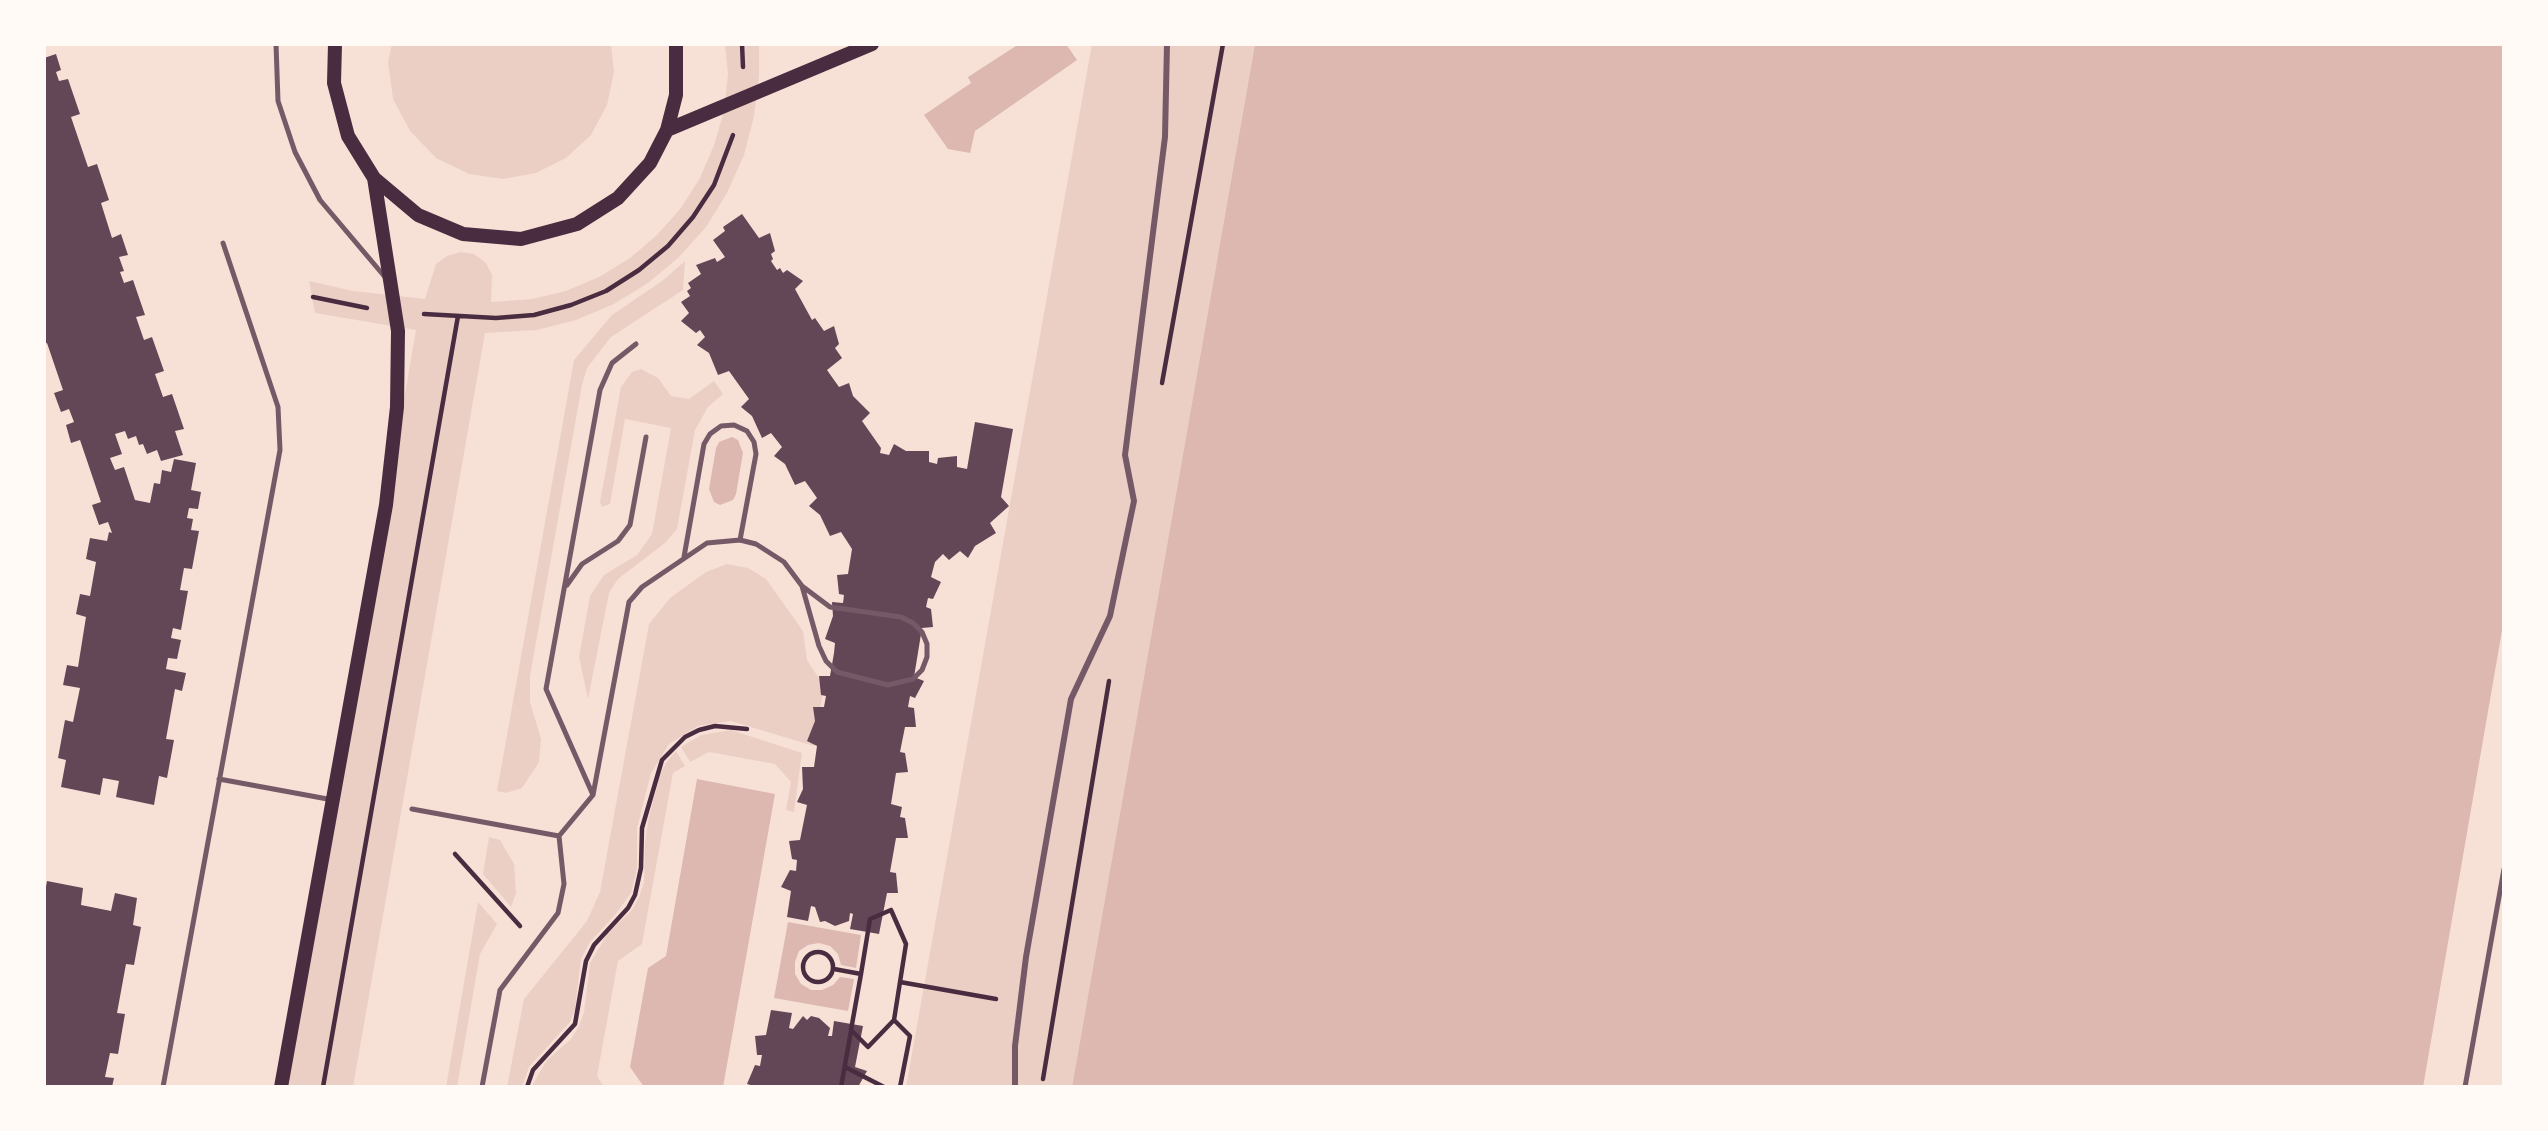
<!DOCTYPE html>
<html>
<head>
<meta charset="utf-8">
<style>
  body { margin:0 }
  #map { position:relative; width:2548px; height:1131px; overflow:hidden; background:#f7e1d7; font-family:Spectral,serif }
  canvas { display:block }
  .frame { position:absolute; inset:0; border:46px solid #fffaf5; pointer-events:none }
</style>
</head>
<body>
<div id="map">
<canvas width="2548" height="1131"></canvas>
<div class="frame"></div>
</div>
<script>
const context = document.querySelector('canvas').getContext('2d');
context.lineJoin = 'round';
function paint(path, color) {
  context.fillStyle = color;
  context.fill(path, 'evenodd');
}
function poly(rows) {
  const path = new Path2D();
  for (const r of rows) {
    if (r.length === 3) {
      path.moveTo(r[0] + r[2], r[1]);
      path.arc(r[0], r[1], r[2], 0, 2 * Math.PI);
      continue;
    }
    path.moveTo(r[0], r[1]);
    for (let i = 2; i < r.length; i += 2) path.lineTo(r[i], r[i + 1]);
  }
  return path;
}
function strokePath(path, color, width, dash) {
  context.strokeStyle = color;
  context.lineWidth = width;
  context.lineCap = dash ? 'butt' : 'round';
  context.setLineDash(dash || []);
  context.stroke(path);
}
paint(poly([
  [392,44,611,44,614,72,607,105,591,135,566,158,536,173,503,179,469,174,436,158,410,131,393,99,388,62],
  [725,44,759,44,759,76,754,116,744,155,727,193,706,227,679,257,648,283,614,304,576,320,537,330,485,333,353,1087,285,1087,416,330,315,313,309,281,353,291,425,299,436,264,447,256,460,252,474,254,486,263,492,275,491,302,532,299,566,291,599,277,630,258,657,235,681,208,700,178,714,145,724,111,728,74],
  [1092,44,1255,44,1072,1087,906,1087],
  [685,261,683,290,611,337,587,368,582,385,530,676,530,702,541,739,539,762,522,788,506,793,497,791,574,360,612,315,662,281],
  [641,369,658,378,671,396,689,399,714,381,723,394,708,407,695,430,677,529,665,543,618,579,609,593,588,699,579,657,590,596,604,575,637,555,652,534,671,428,625,419,610,504,602,507,600,502,621,387,632,372],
  [727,564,748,568,766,579,803,631,807,660,824,686,814,746,731,721,698,726,669,744,651,773,637,828,637,868,631,893,615,915,590,942,581,959,575,1009,570,1022,529,1067,522,1087,507,1087,524,999,587,921,600,892,649,624,670,598,706,572],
  [731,730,802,753,794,812,786,810,791,782,775,764,709,752,690,762,681,747,701,735],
  [676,751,685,766,673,773,642,944,618,961,597,1076,604,1087,531,1087,547,1060,571,1039,579,1026,584,1012,590,963,608,933,632,910,639,897,644,882,645,841,649,817,660,775,666,763],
  [489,837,500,840,514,864,516,893,511,907,483,874],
  [478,902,497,924,480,954,457,1087,446,1087]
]), '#ebcfc5');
paint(poly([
  [1019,44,1066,44,1077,60,975,131,970,153,948,149,924,115,971,83,968,77],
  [1255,44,2504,44,2504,619,2423,1087,1072,1087],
  [732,437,738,440,743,453,736,494,733,500,720,505,714,502,709,489,716,448,719,442],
  [697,779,775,794,723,1087,644,1087,630,1067,648,968,666,956],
  [788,922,861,935,856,968,841,965,838,954,830,946,819,943,808,945,799,951,795,962,795,974,801,984,811,990,822,990,833,985,840,977,854,979,848,1011,774,998]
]), '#dcb8b0');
paint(poly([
  [56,54,61,70,56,72,59,81,68,79,80,114,71,117,88,167,97,164,109,200,101,203,112,238,121,234,128,255,119,257,124,271,120,272,124,283,133,280,145,315,136,317,144,340,152,337,164,371,155,374,163,397,172,394,184,429,175,431,183,455,161,461,157,450,147,454,143,444,139,445,136,436,128,439,125,431,115,434,122,454,110,458,115,470,124,467,135,500,150,503,154,483,160,484,162,470,171,472,174,459,196,463,191,490,201,492,198,509,189,508,187,518,193,519,191,530,199,531,192,569,184,568,180,590,188,591,181,630,173,628,171,638,181,640,177,659,168,658,166,669,186,673,182,691,175,689,166,739,174,740,167,778,159,776,154,805,116,797,119,781,103,778,100,795,61,787,66,760,58,758,65,720,73,722,80,688,63,685,67,665,78,667,86,617,76,614,80,594,90,596,96,562,86,559,90,538,107,541,109,532,112,533,108,522,99,525,92,505,101,502,80,440,71,443,66,425,74,422,69,409,61,412,54,393,63,390,47,343,44,344,44,58],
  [742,214,759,238,770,233,775,251,771,254,773,259,771,261,777,270,780,268,783,273,787,270,803,281,795,289,812,320,815,318,824,331,834,326,839,344,835,348,842,358,827,370,839,387,849,383,853,396,870,413,862,421,881,448,880,453,889,455,894,444,906,451,929,451,929,462,937,464,938,458,957,456,957,467,967,469,975,422,1013,429,1001,497,1009,506,990,523,996,533,975,546,968,558,960,551,949,560,943,554,935,562,931,577,941,582,933,599,928,598,926,607,931,609,933,627,922,628,914,677,924,681,915,698,910,696,908,707,914,708,916,727,905,727,900,752,905,753,908,772,896,773,891,804,902,807,900,817,905,818,908,838,896,838,890,872,896,873,898,893,887,893,879,934,850,929,853,914,850,913,849,921,835,926,825,921,820,922,815,907,811,906,808,921,787,917,791,891,781,887,790,870,796,871,797,860,792,859,789,841,800,840,807,805,797,802,803,789,802,767,814,767,817,746,807,741,815,721,813,707,824,707,826,696,821,695,819,676,830,676,834,653,835,643,825,639,833,616,832,602,843,603,844,595,839,594,837,575,848,574,852,549,841,532,830,536,820,515,809,506,817,498,805,481,795,485,785,464,774,456,782,447,771,433,762,438,752,416,741,407,749,399,729,371,718,375,709,353,697,345,705,337,700,330,696,333,681,321,689,313,681,302,690,296,687,291,691,288,688,283,701,274,696,265,715,258,717,262,725,257,713,240,725,231,723,227],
  [47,881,83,888,81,905,111,911,115,893,137,898,133,925,141,927,134,965,126,964,117,1013,125,1014,118,1054,110,1053,105,1077,114,1078,112,1087,44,1087,44,897],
  [771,1010,792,1013,789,1028,793,1029,803,1016,807,1020,811,1016,819,1018,830,1028,828,1036,832,1036,834,1021,863,1026,855,1067,867,1071,858,1087,757,1087,747,1084,755,1065,760,1066,762,1055,757,1055,755,1036,766,1035]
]), '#644757');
strokePath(poly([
  [742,44,743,67],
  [313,297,367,308],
  [424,314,496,318,534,315,571,305,606,291,639,270,668,246,693,217,714,185,733,135],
  [1162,383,1223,44],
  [455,854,520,926],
  [891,910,906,944,894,1020,868,1047,851,1030,861,974,870,919,891,910],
  [818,967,15],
  [834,969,861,974],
  [900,982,996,999],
  [894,1020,910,1036,900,1087],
  [845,1067,884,1087],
  [1043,1079,1109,681],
  [323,1087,458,316],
  [527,1087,533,1070,575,1024,586,961,594,945,628,908,635,895,641,868,642,828,662,760,685,737,699,730,715,726,747,729],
  [841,1087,851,1031]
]), '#4a2c40', 4.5);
strokePath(poly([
  [276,44,278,101,295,152,320,200,385,277],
  [684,557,704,444,710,434,721,426,734,425,747,431,754,442,756,454,740,540],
  [567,585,582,564,618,541,630,525,646,437],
  [219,779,333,800],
  [593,795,629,602,642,587,707,543,740,540,756,544,784,562,802,586,830,607,901,617,913,623,922,632,927,644,927,657,922,670,913,679,888,685,837,672,826,661,819,646,802,586],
  [412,809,559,836],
  [163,1087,280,450,278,407,223,243],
  [482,1087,500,990,558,913,564,884,559,836,593,795,546,689,600,390,612,363,636,344],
  [2465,1087,2504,869]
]), '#755966', 5);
strokePath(poly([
  [1015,1087,1015,1046,1026,957,1071,699,1110,616,1134,501,1125,455,1165,137,1167,44]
]), '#755966', 6);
strokePath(poly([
  [335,44,334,83,348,136,374,178,418,215,463,234,521,239,577,224,618,198,650,163,667,130,676,95,676,44],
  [667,130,872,44],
  [281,1087,386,505,397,407,398,331,374,178]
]), '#4a2c40', 14);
</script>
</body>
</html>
